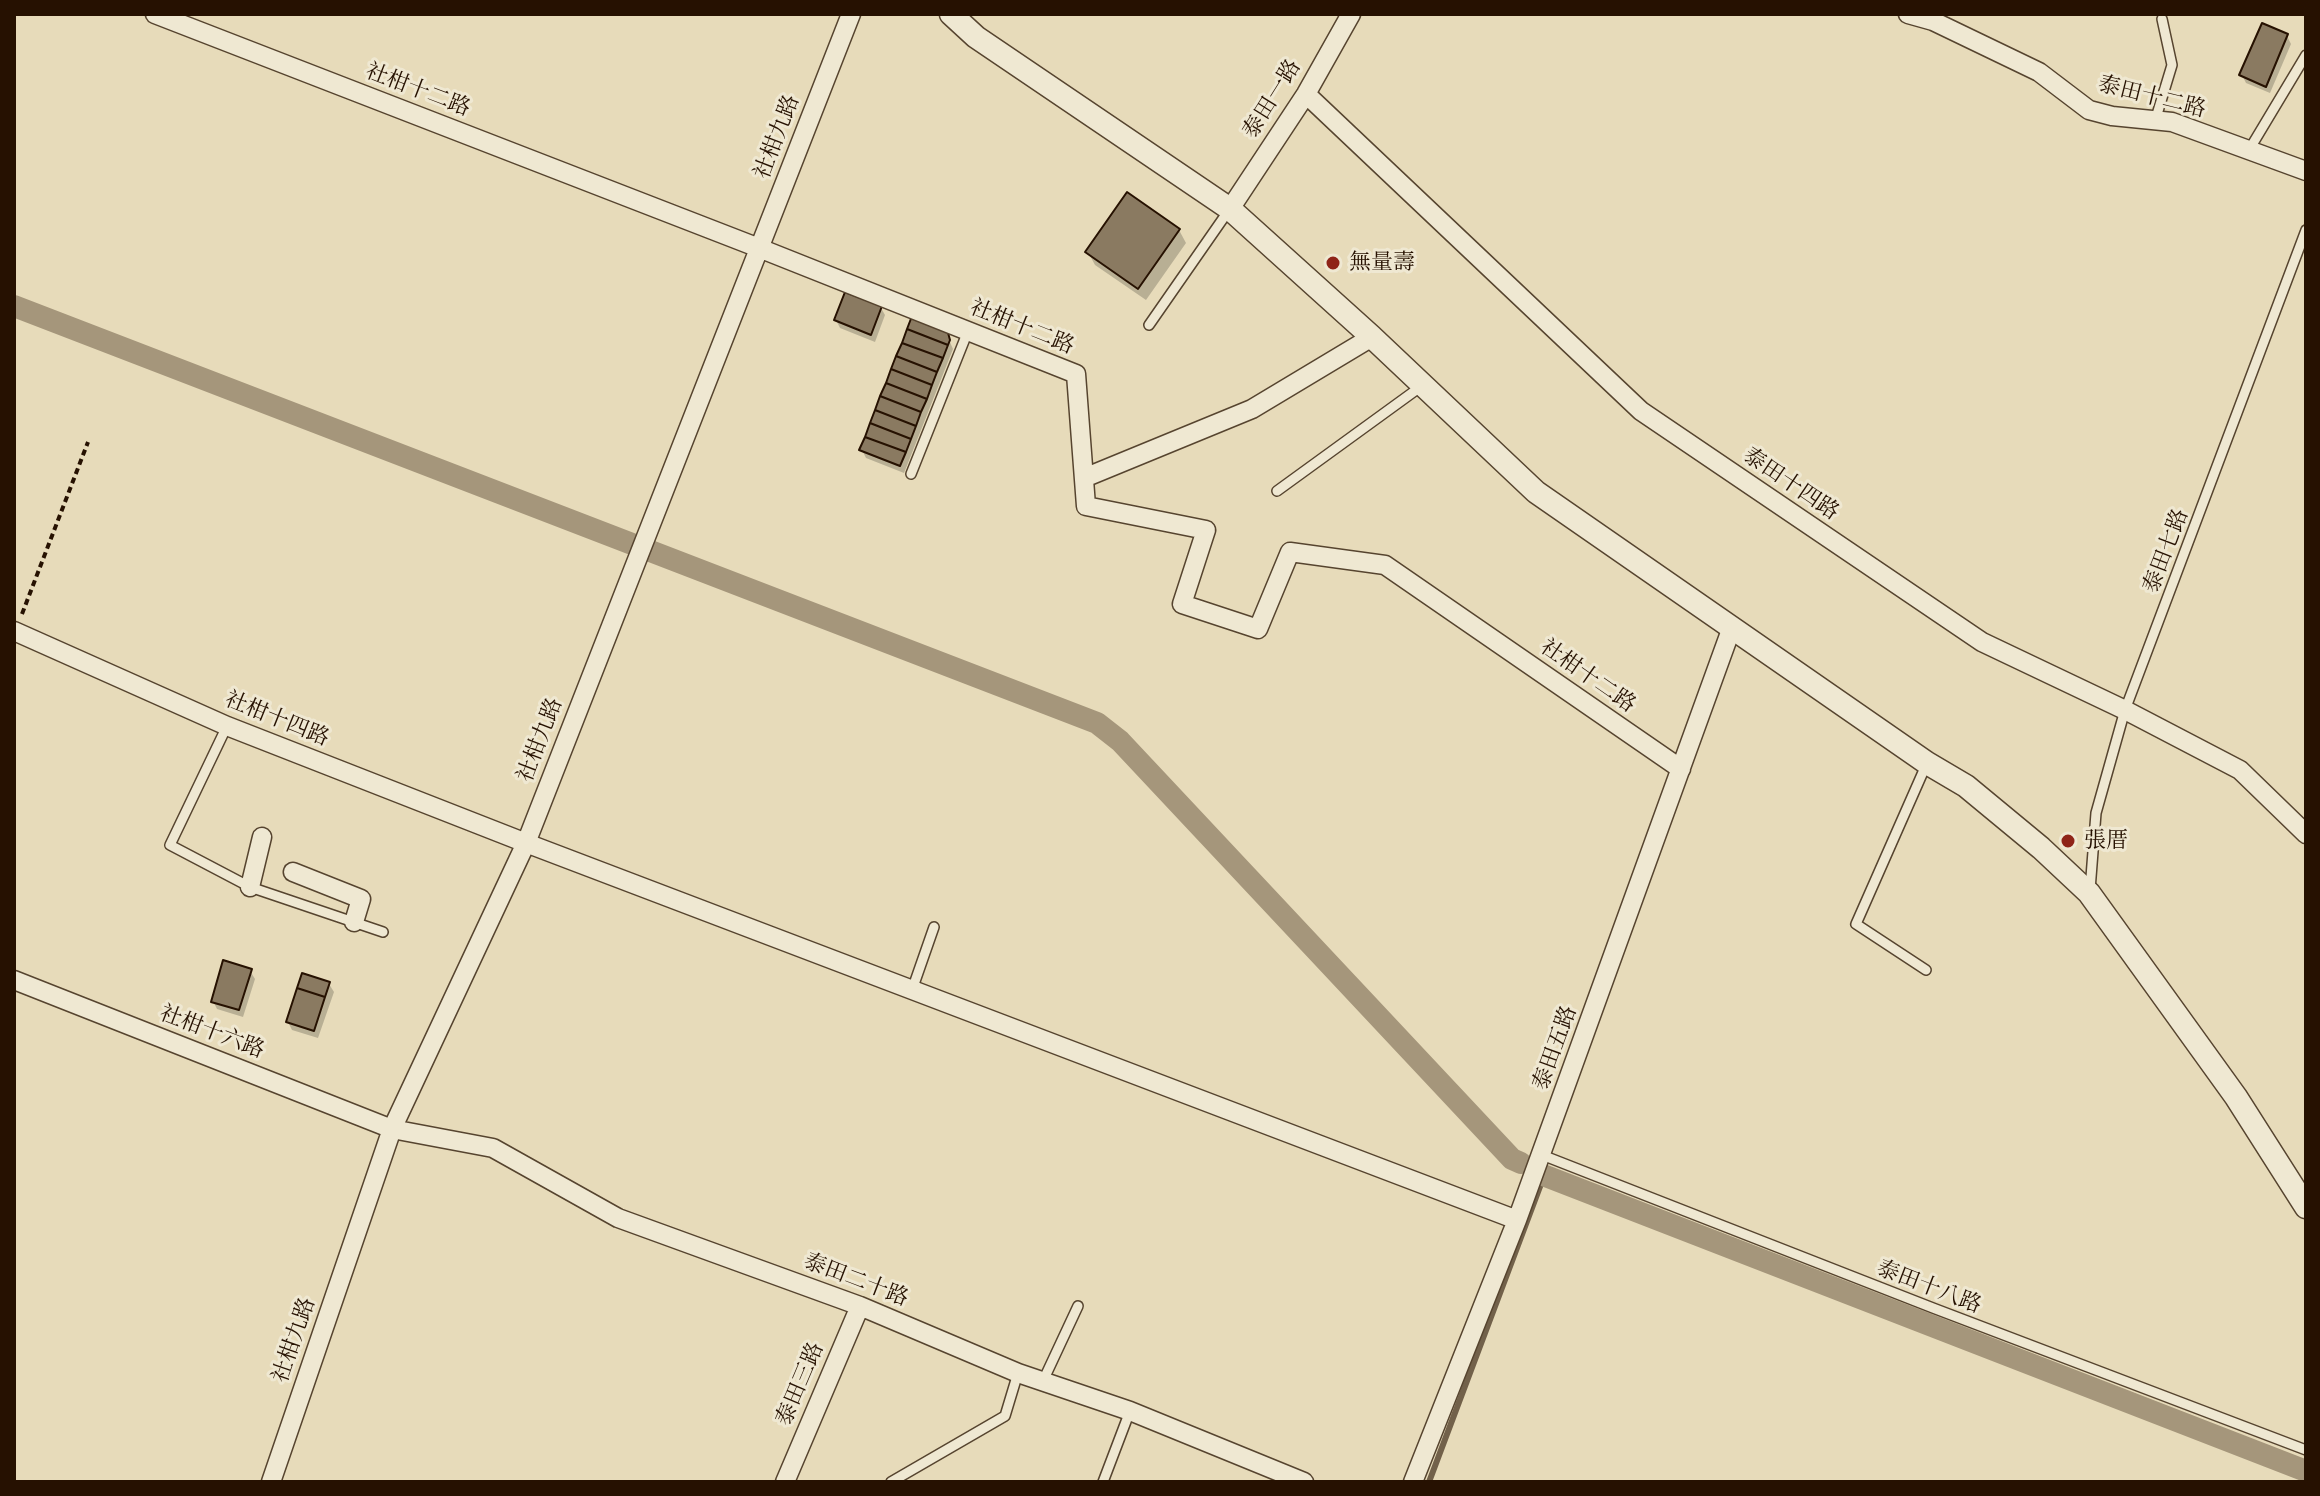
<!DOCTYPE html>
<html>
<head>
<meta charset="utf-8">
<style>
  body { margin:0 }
  #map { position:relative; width:2320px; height:1496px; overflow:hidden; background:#e7dbba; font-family:"Libre Caslon Text",serif }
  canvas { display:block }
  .frame { position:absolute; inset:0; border:16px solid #261101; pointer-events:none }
</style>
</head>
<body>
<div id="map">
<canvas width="2320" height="1496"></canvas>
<div class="frame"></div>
</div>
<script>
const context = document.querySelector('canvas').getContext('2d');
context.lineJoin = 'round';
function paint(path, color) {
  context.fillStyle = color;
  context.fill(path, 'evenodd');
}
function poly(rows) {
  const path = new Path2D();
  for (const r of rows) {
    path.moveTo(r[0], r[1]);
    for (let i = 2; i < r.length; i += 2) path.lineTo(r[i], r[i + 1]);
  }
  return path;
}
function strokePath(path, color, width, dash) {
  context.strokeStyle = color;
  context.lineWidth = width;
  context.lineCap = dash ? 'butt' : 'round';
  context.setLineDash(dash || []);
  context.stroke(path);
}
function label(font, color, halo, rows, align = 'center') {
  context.font = font + ' "Libre Caslon Text","Noto Serif TC",serif';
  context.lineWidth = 6;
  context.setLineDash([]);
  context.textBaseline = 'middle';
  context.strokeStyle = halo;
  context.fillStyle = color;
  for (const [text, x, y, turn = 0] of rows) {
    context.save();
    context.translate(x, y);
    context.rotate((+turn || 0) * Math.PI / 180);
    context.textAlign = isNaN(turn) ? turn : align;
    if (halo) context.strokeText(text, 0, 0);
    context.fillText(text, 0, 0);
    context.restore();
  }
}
paint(poly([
  [2287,36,2291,44,2270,93,2246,83,2242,75],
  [1179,230,1186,243,1146,300,1095,265,1088,252],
  [881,308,885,315,875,342,840,328,836,320],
  [945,331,953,349,904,473,866,458,862,450],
  [250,971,255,979,243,1017,217,1009,213,1001],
  [329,984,334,992,318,1038,292,1030,288,1022]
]), '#0003');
strokePath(poly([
  [1429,1482,1544,1176]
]), '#72614a', 6);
strokePath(poly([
  [14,306,1097,723,1120,741,1512,1159,1521,1163],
  [1543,1175,2306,1471]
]), '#a5967b', 22);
const building = poly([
  [2262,23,2288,34,2266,87,2239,75,2262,23],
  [1127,192,1180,229,1138,289,1085,252,1127,192],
  [845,292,882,306,871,335,834,320,845,292],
  [912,316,947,329,950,340,948,345,907,329,912,316],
  [907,329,948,345,943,358,902,343,907,329],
  [902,343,943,358,937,372,896,356,902,343],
  [896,356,937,372,932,385,891,369,896,356],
  [891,369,932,385,927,399,886,383,891,369],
  [886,383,927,399,921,412,880,396,886,383],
  [880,396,921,412,916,426,875,410,880,396],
  [875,410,916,426,911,439,870,423,875,410],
  [870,423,911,439,906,452,865,437,870,423],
  [865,437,906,452,900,466,859,450,865,437],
  [223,960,252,969,239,1010,211,1002,223,960],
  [302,973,330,982,325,997,297,988,302,973],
  [297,988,325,997,314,1031,286,1022,297,988]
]);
paint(building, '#8a7a61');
strokePath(building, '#261101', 2);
const service = poly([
  [2155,121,2172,65,2162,19],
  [2249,150,2306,55],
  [1149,325,1229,210],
  [911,474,968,331],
  [1277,491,1423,385],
  [227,726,170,845,250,887,383,932],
  [2090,890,2096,813,2125,710,2306,230],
  [1926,970,1856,924,1927,763],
  [912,990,934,927],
  [1542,1155,1933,1308,2306,1450],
  [1043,1381,1078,1306],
  [891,1482,1005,1416,1018,1373],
  [1103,1482,1130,1411]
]);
const minor = poly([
  [155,14,759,248,1076,374,1086,506,1206,530,1182,604,1258,629,1290,552,1385,565,1681,769],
  [1908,14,1933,21,2039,72,2089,110,2112,116,2172,122,2306,171],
  [1306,94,1641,411,1982,642,2125,710,2240,770,2306,834],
  [1230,209,1306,94,1351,14],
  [1084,478,1252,409,1372,337],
  [14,631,227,726,526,843,1517,1220],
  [293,872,361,899,354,922],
  [250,887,262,837],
  [14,980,392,1129,493,1148,618,1218,860,1306,1018,1373,1130,1411,1304,1482],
  [271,1482,392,1129,526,843,851,14],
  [785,1482,860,1306],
  [1413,1482,1517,1220,1732,627]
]);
const tertiary = poly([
  [951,14,976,37,1230,209,1372,337,1536,492,1927,763,1966,786,2041,848,2089,893,2236,1097,2306,1207]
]);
strokePath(service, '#56442f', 12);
strokePath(minor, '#56442f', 21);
strokePath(tertiary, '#56442f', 25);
strokePath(poly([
  [22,614,88,442]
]), '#261101', 4, [6, 4]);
strokePath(service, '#efe8d2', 9);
strokePath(minor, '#efe8d2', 18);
strokePath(tertiary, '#efe8d2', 22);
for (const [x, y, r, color] of [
  [1333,263,8,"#8f2418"],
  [2068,841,8,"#8f2418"]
]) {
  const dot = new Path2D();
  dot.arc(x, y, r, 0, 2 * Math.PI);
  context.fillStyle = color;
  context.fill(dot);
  strokePath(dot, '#efe8d2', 3);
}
label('22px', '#261101', '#efe8d2', [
  ["社柑十二路",418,90,21],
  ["泰田十二路",2152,97,14],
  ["泰田一路",1272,99,-58],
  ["社柑九路",777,137,-69],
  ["社柑十二路",1022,327,22],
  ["泰田十四路",1791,484,34],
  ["泰田七路",2166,551,-69],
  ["社柑十二路",1588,676,35],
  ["社柑十四路",277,719,22],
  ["社柑九路",540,740,-69],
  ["社柑十六路",212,1032,21],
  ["泰田五路",1555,1048,-70],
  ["泰田二十路",856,1280,21],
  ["泰田十八路",1929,1287,21],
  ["社柑九路",294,1340,-71],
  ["泰田三路",800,1384,-67]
]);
label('22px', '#261101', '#efe8d2', [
  ["無量壽",1349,263],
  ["張厝",2084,841]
], 'left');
</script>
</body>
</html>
